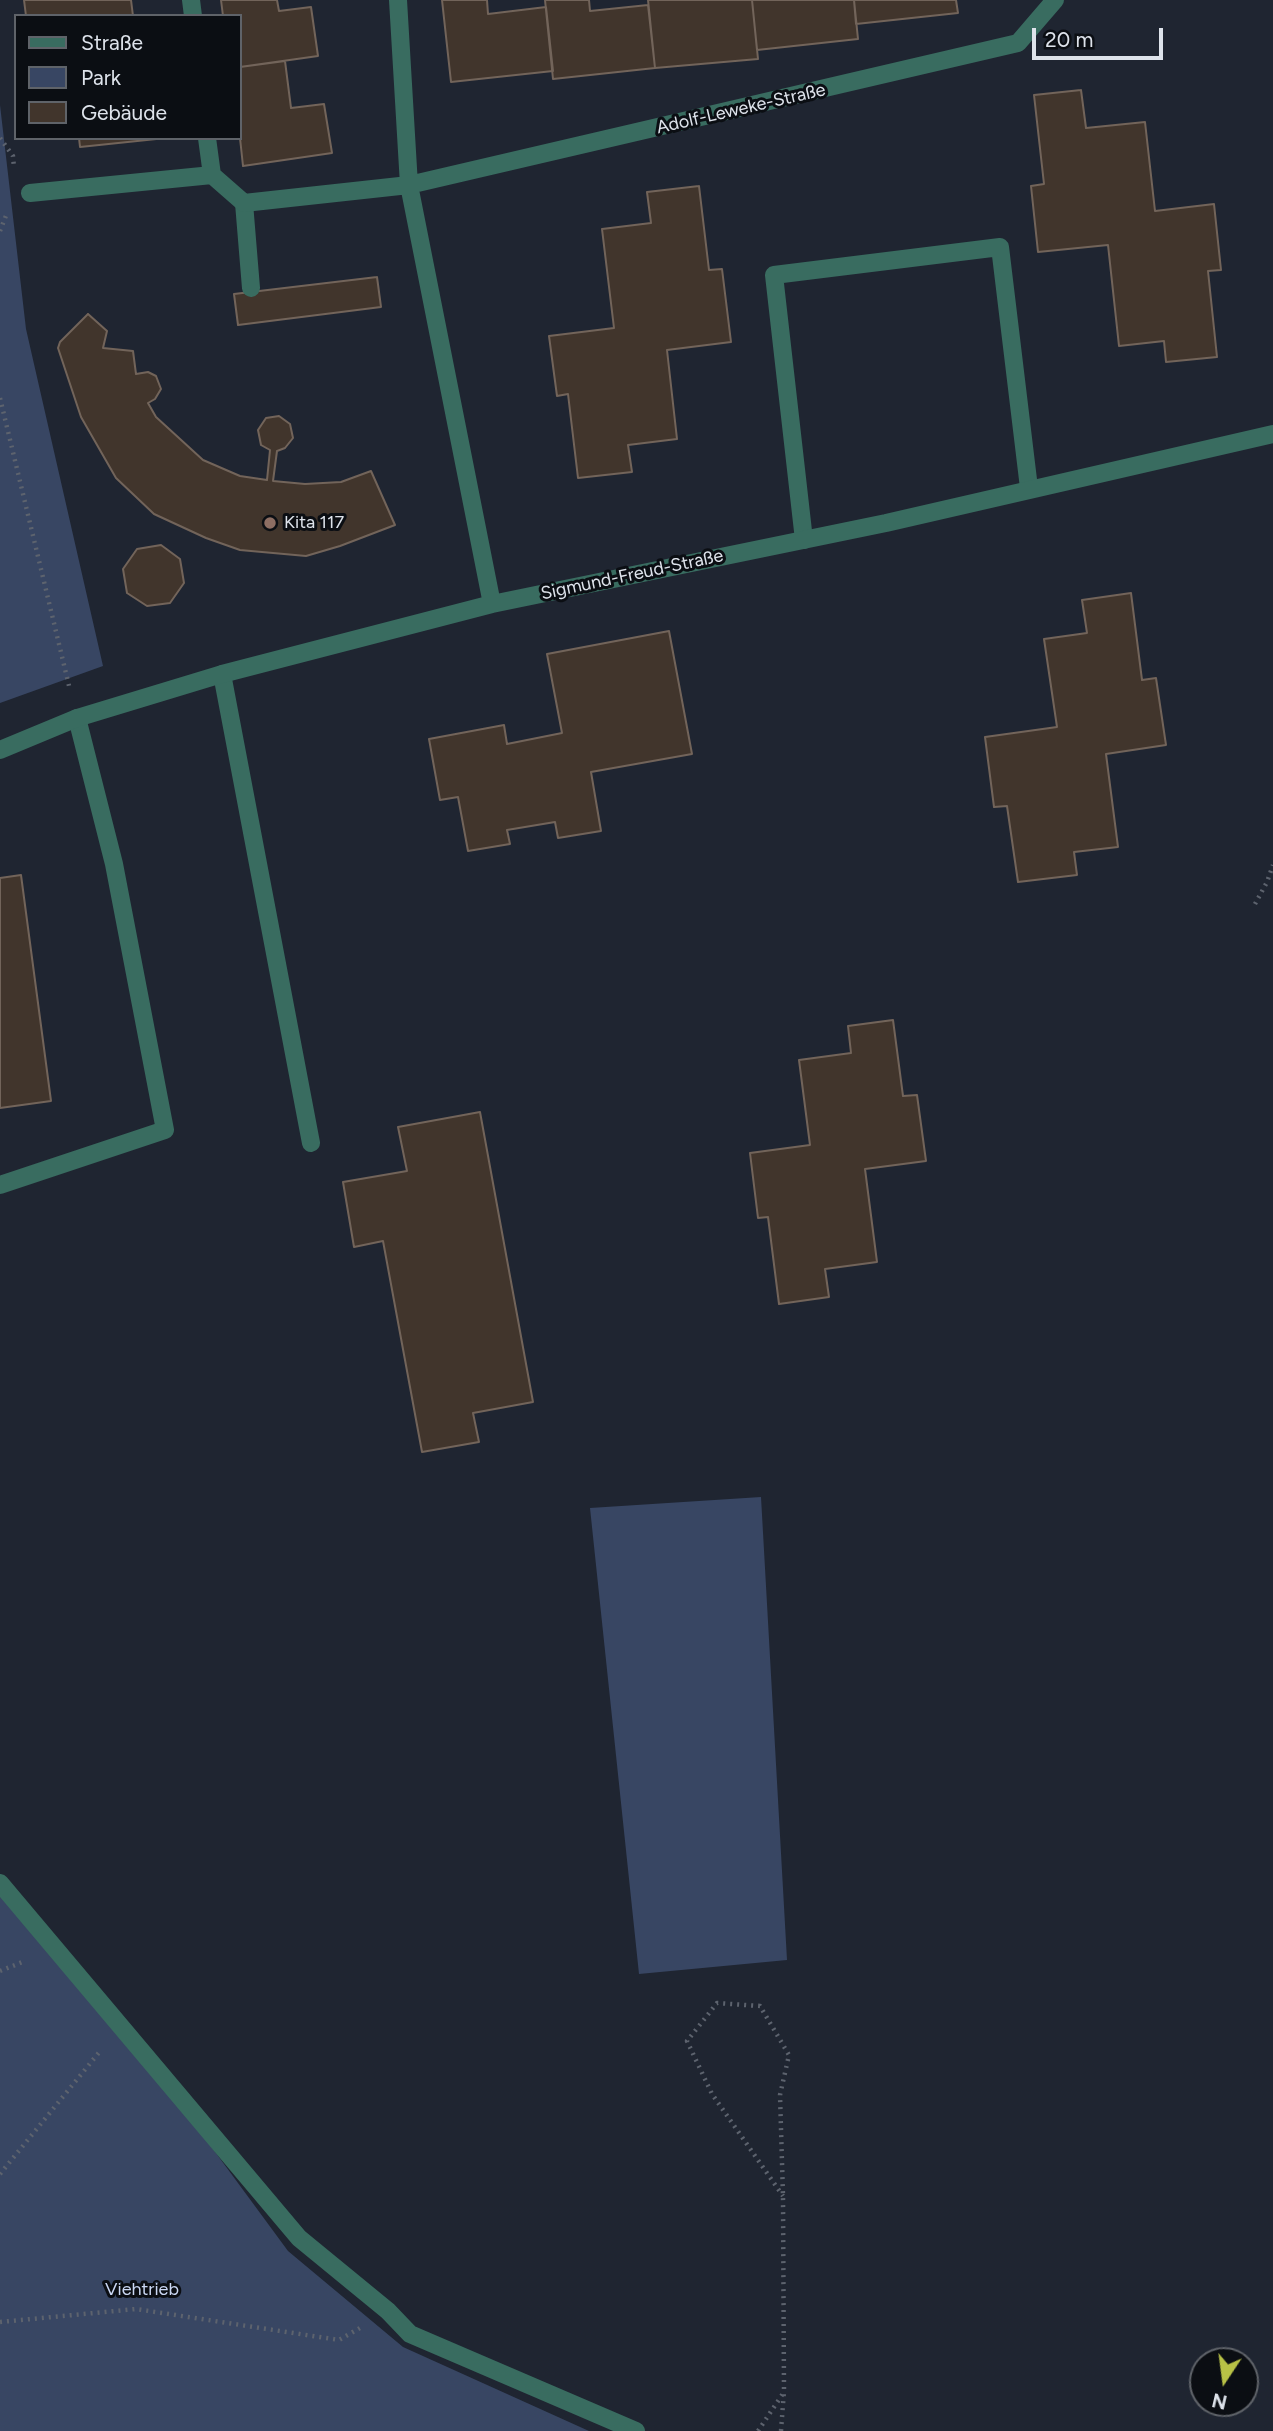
<!DOCTYPE html>
<html>
<head>
<meta charset="utf-8">
<style>
  body { margin:0 }
  #map { position:relative; width:1273px; height:2431px; overflow:hidden; background:#1f2531; font-family:Figtree,sans-serif }
  canvas { display:block }
  .legend { position:absolute; left:14px; top:14px; width:228px; height:126px; box-sizing:border-box; background:#0b0e13; border:2px solid #5f6369; margin:0; padding:9px 12px; list-style:none; font-size:21px; color:#dee3eb }
  .legend li { display:flex; align-items:center; gap:14px; height:35px }
  .legend b { width:35px; border:2px solid #5f6369 }
  .north { position:absolute; left:1189px; top:2347px; width:70px; height:70px; box-sizing:border-box; background:#0b0e13; border:2px solid #5f6369; border-radius:50%; rotate:193deg; font-size:19px; font-weight:700; line-height:28px; text-align:center; color:#dee3eb }
  .north::after { content:''; display:block; margin:auto; width:24px; height:32px; background:#b8c146; clip-path:polygon(50% 0,100% 100%,50% 72%,0 100%) }
  .scale { position:absolute; left:1032px; top:28px; width:131px; height:32px; box-sizing:border-box; border:4px solid #dee3eb; border-top:0; padding-left:9px; font-size:21px; line-height:24px; white-space:nowrap; color:#dee3eb; -webkit-text-stroke:5px #0b0e13; paint-order:stroke }
</style>
</head>
<body>
<div id="map">
<canvas width="1273" height="2431"></canvas>
<ul class="legend">
<li><b style="height:9px;background:#396c60"></b>Straße</li>
<li><b style="height:19px;background:#384663"></b>Park</li>
<li><b style="height:19px;background:#41352c"></b>Gebäude</li>
</ul>
<div class="north">N</div>
<div class="scale">20 m</div>
</div>
<script>
const context = document.querySelector('canvas').getContext('2d');
context.lineJoin = 'round';
function paint(path, color) {
  context.fillStyle = color;
  context.fill(path, 'evenodd');
}
function poly(rows) {
  const path = new Path2D();
  for (const r of rows) {
    path.moveTo(r[0], r[1]);
    for (let i = 2; i < r.length; i += 2) path.lineTo(r[i], r[i + 1]);
  }
  return path;
}
function strokePath(path, color, width, dash) {
  context.strokeStyle = color;
  context.lineWidth = width;
  context.lineCap = dash ? 'butt' : 'round';
  context.setLineDash(dash || []);
  context.stroke(path);
}
function label(font, color, halo, rows, align = 'center') {
  context.font = font + ' Figtree,sans-serif';
  context.lineWidth = 6;
  context.setLineDash([]);
  context.textBaseline = 'middle';
  context.strokeStyle = halo;
  context.fillStyle = color;
  for (const [text, x, y, turn = 0] of rows) {
    context.save();
    context.translate(x, y);
    context.rotate((+turn || 0) * Math.PI / 180);
    context.textAlign = isNaN(turn) ? turn : align;
    if (halo) context.strokeText(text, 0, 0);
    context.fillText(text, 0, 0);
    context.restore();
  }
}
paint(poly([
  [0,105,26,329,103,666,0,703],
  [761,1497,787,1960,639,1974,590,1508],
  [0,1884,121,2024,288,2251,403,2347,589,2431,0,2431]
]), '#384663');
const building = poly([
  [24,0,131,0,133,16,26,16,24,0],
  [221,0,277,0,279,11,311,7,318,56,240,67,240,16,223,16,221,0],
  [442,0,487,0,488,14,546,7,553,71,451,82,442,0],
  [545,0,589,0,590,11,648,5,655,68,553,79,545,0],
  [648,0,752,0,758,59,655,68,648,0],
  [752,0,854,0,858,39,757,50,752,0],
  [854,0,956,0,958,13,856,24,854,0],
  [285,61,291,108,324,104,332,153,243,166,240,138,240,67,285,61],
  [1081,90,1086,128,1145,122,1155,211,1214,204,1221,270,1208,271,1217,357,1166,362,1164,341,1119,346,1108,245,1038,252,1031,186,1044,184,1034,95,1081,90],
  [79,138,166,138,80,147,79,138],
  [699,186,709,270,722,269,731,342,667,350,677,439,628,445,632,472,578,478,568,394,557,396,549,336,614,328,602,229,651,223,647,192,699,186],
  [377,277,381,307,238,325,234,294,377,277],
  [88,314,107,331,103,348,133,351,136,374,148,372,156,376,161,389,155,399,148,403,156,417,203,460,240,476,267,480,270,450,261,445,258,430,266,418,279,416,290,424,293,438,285,448,277,451,273,481,305,484,341,482,371,471,395,525,340,546,306,556,240,550,206,538,154,514,116,478,81,417,58,348,60,342,88,314],
  [161,545,180,559,184,583,170,603,147,606,127,593,123,569,137,549,161,545],
  [1131,593,1142,680,1156,678,1166,745,1106,754,1118,847,1074,852,1077,875,1018,882,1007,806,994,807,985,737,1057,727,1044,639,1087,633,1082,600,1131,593],
  [669,631,692,754,591,772,601,831,558,838,555,822,507,830,510,844,468,851,458,797,440,800,429,739,504,725,507,744,562,733,547,654,669,631],
  [21,875,51,1101,0,1108,0,878,21,875],
  [893,1020,903,1096,917,1095,926,1161,865,1169,877,1262,825,1269,829,1297,779,1304,768,1217,758,1218,750,1153,810,1145,799,1060,851,1053,848,1026,893,1020],
  [480,1112,533,1402,473,1413,479,1442,422,1452,383,1241,354,1247,343,1182,407,1171,398,1127,480,1112]
]);
paint(building, '#41352c');
strokePath(building, '#72645a', 2);
strokePath(poly([
  [0,138,13,156,14,168],
  [0,231,7,213],
  [0,398,70,690],
  [1255,904,1267,882,1273,865],
  [0,1971,25,1961],
  [0,2174,101,2050],
  [0,2322,136,2309,339,2340,360,2328],
  [758,2431,784,2392],
  [781,2431,784,2391,783,2196,780,2095,789,2055,760,2006,717,2003,687,2041,712,2094,783,2196]
]), '#5d636e', 4.5, [2, 5]);
strokePath(poly([
  [244,203,251,288],
  [804,540,774,275,1000,247,1029,488],
  [222,674,311,1143],
  [0,1185,165,1130,114,864,77,718],
  [0,1883,299,2238,388,2311,410,2334,636,2431]
]), '#396c60', 18);
strokePath(poly([
  [191,0,193,16],
  [398,0,409,185,492,604],
  [207,138,212,175,244,203,409,185,1018,43,1055,0],
  [30,193,212,175],
  [0,750,77,718,222,674,492,604,886,523,1273,434]
]), '#396c60', 18);
for (const [x, y, r, color] of [
  [270,523,7,"#8d6e63"]
]) {
  const dot = new Path2D();
  dot.arc(x, y, r, 0, 2 * Math.PI);
  context.fillStyle = color;
  context.fill(dot);
  strokePath(dot, '#0b0e13', 2.5);
}
label('18px', '#dee3eb', '#0b0e13', [
  ["Adolf-Leweke-Straße",741,109,-13],
  ["Sigmund-Freud-Straße",632,575,-12]
]);
label('18px', '#dee3eb', '#0b0e13', [
  ["Kita 117",284,523]
], 'left');
label('18px', '#cbd8f4', '#0b0e13', [
  ["Viehtrieb",142,2290]
]);
</script>
</body>
</html>
